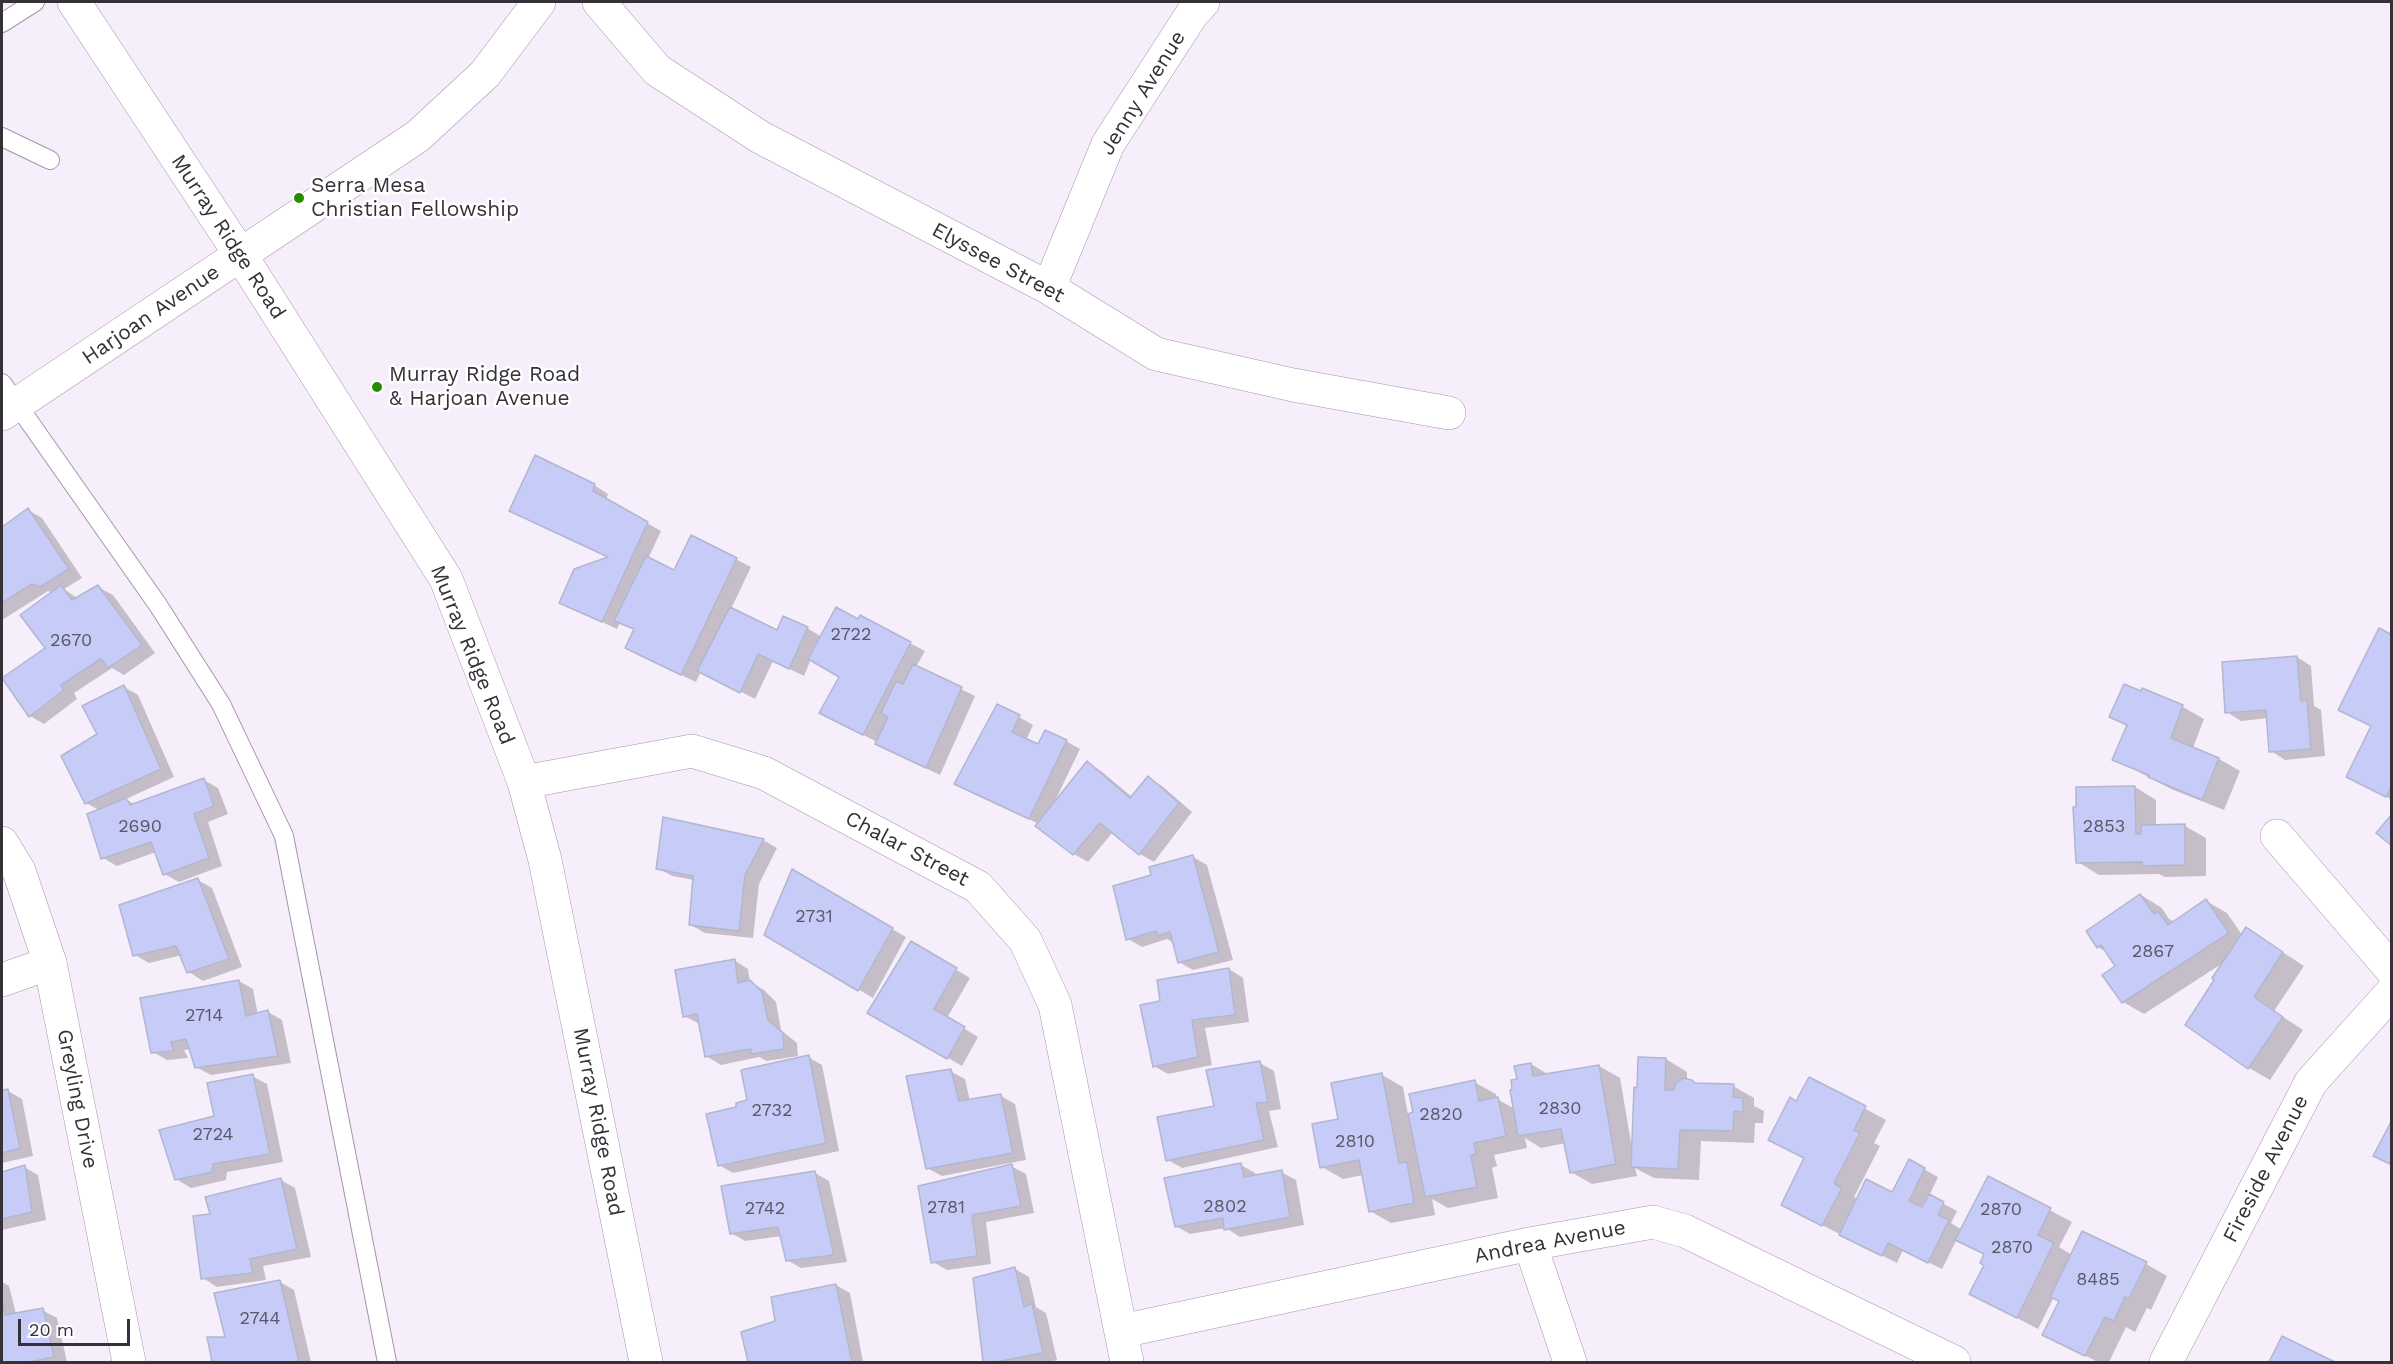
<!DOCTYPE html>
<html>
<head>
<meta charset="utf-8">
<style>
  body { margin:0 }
  #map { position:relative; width:2393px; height:1364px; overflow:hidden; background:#f7eefc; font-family:"Work Sans",sans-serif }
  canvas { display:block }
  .frame { position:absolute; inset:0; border:3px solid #363039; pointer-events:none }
  .scale { position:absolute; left:18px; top:1319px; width:112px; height:27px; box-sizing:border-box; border:3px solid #363039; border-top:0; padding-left:8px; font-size:18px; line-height:21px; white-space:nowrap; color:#363039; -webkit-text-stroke:4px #fff; paint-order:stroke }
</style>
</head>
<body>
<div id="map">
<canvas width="2393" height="1364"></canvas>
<div class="frame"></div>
<div class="scale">20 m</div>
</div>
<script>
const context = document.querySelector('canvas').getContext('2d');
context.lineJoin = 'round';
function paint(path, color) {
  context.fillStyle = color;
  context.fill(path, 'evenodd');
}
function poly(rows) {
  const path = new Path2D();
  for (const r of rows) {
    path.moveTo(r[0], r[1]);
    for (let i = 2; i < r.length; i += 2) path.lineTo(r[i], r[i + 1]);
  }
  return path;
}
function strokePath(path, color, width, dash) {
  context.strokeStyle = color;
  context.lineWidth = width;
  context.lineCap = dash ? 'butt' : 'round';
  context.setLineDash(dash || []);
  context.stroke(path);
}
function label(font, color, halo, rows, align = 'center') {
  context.font = font + ' "Work Sans",sans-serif';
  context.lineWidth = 5;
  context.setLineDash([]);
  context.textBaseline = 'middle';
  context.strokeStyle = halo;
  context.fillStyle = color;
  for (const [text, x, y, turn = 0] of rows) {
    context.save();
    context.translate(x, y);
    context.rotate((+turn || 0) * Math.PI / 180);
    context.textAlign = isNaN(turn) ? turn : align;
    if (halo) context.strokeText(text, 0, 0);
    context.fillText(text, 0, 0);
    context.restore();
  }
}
paint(poly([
  [594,485,608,494,606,500,661,531,648,559,675,572,692,537,751,567,731,609,778,632,807,628,822,637,858,621,860,617,925,651,916,667,975,696,940,775,890,751,877,742,835,720,841,676,811,659,804,676,773,661,755,699,701,671,696,682,641,656,627,648,635,630,620,623,617,629,561,603,610,558,511,510],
  [28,510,42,518,82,578,64,589,77,598,98,587,113,595,155,653,124,675,112,668,74,693,77,699,44,724,30,716,47,648,53,593,48,591,2,620,2,528],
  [2392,636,2392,800,2369,788,2372,727,2340,709],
  [2297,657,2311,666,2314,706,2321,710,2325,756,2285,760,2271,751,2269,718,2241,721,2227,712],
  [124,687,138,695,174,777,126,799,135,805,204,780,218,788,228,814,208,822,222,866,179,882,164,874,156,852,117,866,103,858,99,810,86,803,99,735],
  [2143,690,2183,707,2204,719,2193,748,2219,759,2240,771,2224,810,2171,789,2114,759,2128,726,2111,717,2142,693],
  [1019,717,1033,725,1026,740,1039,746,1066,741,1080,749,1055,801,1087,763,1101,771,1132,797,1148,778,1162,786,1192,812,1154,862,1140,854,1113,832,1088,862,1074,854,1039,824,970,791],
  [2135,787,2156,800,2156,826,2185,826,2206,838,2206,876,2165,877,2159,874,2099,875,2078,862],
  [665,819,763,840,777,848,759,884,753,938,705,933,691,925,694,880,672,876,658,868],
  [1193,857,1207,865,1233,960,1193,970,1179,962,1174,943,1167,939,1142,947,1128,939,1153,876],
  [793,872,906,937,873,998,766,935],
  [198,880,212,888,242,967,203,981,189,972,182,955,149,963,135,955],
  [2141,895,2162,908,2169,919,2175,922,2206,901,2227,913,2242,935,2267,942,2304,966,2274,1011,2303,1030,2270,1080,2249,1068,2216,979,2226,961,2144,1014,2123,1002,2118,966,2108,953,2098,947,2088,932],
  [912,943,970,978,947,1018,978,1037,962,1066,869,1012],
  [734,960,748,969,750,982,764,990,776,1002,781,1030,797,1043,798,1056,767,1061,759,1057,721,1065,706,1056,700,1024,684,1016],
  [1229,969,1243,978,1249,1022,1205,1028,1212,1065,1168,1074,1154,1066,1161,1003],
  [239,981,253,989,258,1015,268,1012,282,1020,291,1063,211,1075,196,1067,191,1049,184,1050,188,1058,167,1060,153,1052],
  [808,1057,822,1065,839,1151,733,1173,719,1165,737,1108],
  [1666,1059,1687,1072,1687,1080,1698,1085,1733,1086,1754,1098,1754,1106,1764,1111,1763,1123,1755,1123,1754,1143,1701,1141,1699,1180,1654,1178,1635,1168,1637,1176,1592,1184,1571,1172,1566,1143,1541,1148,1525,1138,1527,1148,1494,1155,1497,1166,1492,1168,1498,1198,1448,1208,1432,1199,1435,1215,1391,1223,1370,1211,1363,1175,1343,1179,1322,1167,1382,1075,1403,1087,1408,1115,1474,1082,1496,1094,1497,1099,1515,1109,1518,1080,1531,1064,1549,1075,1599,1066,1620,1078,1632,1148,1639,1089],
  [1260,1063,1274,1071,1281,1109,1269,1111,1278,1147,1182,1168,1168,1160],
  [950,1071,965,1079,970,1101,1001,1096,1015,1104,1026,1160,942,1176,927,1168],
  [252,1076,267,1084,283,1162,227,1172,226,1180,191,1188,176,1179,216,1118],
  [1810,1079,1886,1120,1874,1143,1880,1146,1854,1197,1858,1199,1893,1194,1909,1161,1938,1177,1929,1196,1957,1211,1951,1223,1962,1230,1989,1178,2072,1222,2059,1247,2072,1255,2146,1264,2167,1276,2151,1310,2147,1308,2135,1332,2126,1327,2109,1362,2098,1362,2044,1335,2061,1301,2054,1297,2038,1329,1971,1294,1986,1265,1985,1255,1957,1239,1942,1269,1903,1250,1897,1263,1804,1216,1806,1159,1797,1103],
  [8,1091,22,1099,33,1156,2,1163,2,1092],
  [1241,1165,1255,1173,1256,1176,1281,1172,1296,1180,1304,1225,1240,1237,1226,1228,1190,1234,1176,1226],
  [1011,1166,1026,1174,1034,1213,986,1222,991,1264,947,1270,933,1262],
  [24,1167,38,1175,46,1220,2,1230,2,1173],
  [815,1173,829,1181,847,1262,801,1268,787,1260,782,1236,745,1241,731,1233],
  [281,1180,295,1188,311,1257,263,1266,266,1280,217,1287,203,1278,212,1215],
  [1015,1269,1029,1277,1036,1307,1046,1313,1057,1360,1051,1362,985,1362,974,1280],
  [2,1282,9,1286,16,1314,42,1310,57,1318,67,1362,2,1362],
  [280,1282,294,1290,311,1362,213,1362,209,1339,227,1339],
  [836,1285,850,1293,863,1362,749,1362,742,1333,777,1322],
  [2283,1338,2332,1362,2270,1362]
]), '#0003');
const building = poly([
  [535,455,595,484,593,491,648,522,602,622,559,603,574,569,608,557,509,511,535,455],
  [28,508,69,569,40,587,32,584,2,603,2,527,28,508],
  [691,535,737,558,681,675,625,648,634,629,614,621,646,556,674,570,691,535],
  [61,585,72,600,98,585,142,645,108,668,101,659,61,685,64,690,29,717,2,678,45,648,20,615,61,585],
  [730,607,777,630,783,616,808,627,789,669,758,654,740,693,697,671,730,607],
  [836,607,858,619,860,615,911,642,863,735,819,713,839,677,808,659,836,607],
  [2379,628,2392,635,2392,785,2386,797,2346,777,2371,726,2338,710,2379,628],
  [2297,656,2301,701,2307,700,2311,749,2269,752,2266,710,2225,713,2222,662,2297,656],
  [913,664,962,687,926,768,875,744,888,717,881,713,896,681,903,684,913,664],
  [2124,684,2141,691,2142,688,2183,705,2171,738,2219,758,2202,800,2148,777,2149,775,2112,760,2127,725,2109,717,2124,684],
  [124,685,161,769,85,804,61,756,97,734,82,706,124,685],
  [997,704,1020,715,1012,732,1038,744,1045,730,1067,740,1029,819,954,784,997,704],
  [1087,761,1130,798,1148,776,1179,803,1139,855,1100,823,1073,855,1035,826,1087,761],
  [204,778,214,806,194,814,209,858,163,875,151,842,101,859,87,814,126,798,130,805,204,778],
  [2135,786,2136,834,2141,834,2141,825,2185,824,2185,865,2143,866,2142,862,2076,863,2073,807,2076,807,2076,787,2135,786],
  [2392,814,2392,846,2376,833,2392,814],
  [663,817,764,839,745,875,739,931,689,925,693,876,656,869,663,817],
  [1193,855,1219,952,1178,963,1170,932,1159,936,1156,931,1126,940,1113,886,1151,875,1149,867,1193,855],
  [792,869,893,928,858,991,764,935,792,869],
  [198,878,229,959,187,973,176,946,133,956,119,905,198,878],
  [2140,894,2154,914,2158,911,2168,925,2206,899,2229,933,2122,1003,2102,975,2115,966,2101,945,2097,948,2086,931,2140,894],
  [2246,927,2283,952,2254,997,2283,1017,2248,1069,2185,1025,2214,980,2212,978,2246,927],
  [911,941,957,968,934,1009,965,1027,947,1059,867,1013,911,941],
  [735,959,738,983,750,980,762,992,768,1020,783,1033,784,1049,751,1054,751,1049,705,1057,697,1014,683,1017,675,970,735,959],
  [1229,968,1235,1015,1192,1020,1198,1057,1153,1067,1140,1005,1160,1001,1157,980,1229,968],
  [239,980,246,1016,268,1010,278,1056,195,1068,186,1039,171,1042,174,1051,151,1053,140,998,239,980],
  [809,1055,826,1143,718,1166,706,1114,736,1107,736,1103,747,1100,741,1070,809,1055],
  [1638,1057,1666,1058,1665,1090,1674,1090,1675,1085,1683,1078,1692,1080,1695,1083,1734,1084,1733,1097,1743,1098,1743,1112,1734,1111,1733,1131,1680,1130,1678,1169,1631,1167,1634,1087,1637,1088,1638,1057],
  [1260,1061,1268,1102,1256,1103,1264,1140,1166,1161,1157,1117,1214,1106,1206,1070,1260,1061],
  [1531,1063,1533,1076,1599,1065,1616,1164,1570,1173,1561,1129,1518,1136,1510,1090,1512,1089,1511,1080,1517,1079,1514,1066,1531,1063],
  [951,1069,959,1101,1001,1094,1013,1153,926,1169,906,1076,951,1069],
  [1382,1073,1399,1163,1407,1162,1414,1203,1369,1212,1359,1160,1320,1168,1312,1124,1338,1119,1331,1083,1382,1073],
  [253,1074,270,1154,213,1164,212,1172,175,1180,159,1130,214,1116,207,1083,253,1074],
  [1809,1077,1866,1106,1854,1130,1860,1133,1834,1183,1842,1188,1822,1226,1781,1205,1804,1158,1768,1140,1790,1097,1796,1101,1809,1077],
  [1475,1080,1479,1101,1498,1097,1506,1136,1474,1143,1476,1154,1471,1156,1477,1187,1425,1197,1408,1114,1413,1112,1409,1094,1475,1080],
  [8,1089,20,1148,2,1153,2,1090,8,1089],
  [2392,1120,2392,1165,2373,1156,2392,1120],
  [1909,1159,1925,1168,1909,1201,1922,1207,1929,1194,1944,1202,1938,1215,1949,1220,1928,1263,1888,1243,1882,1256,1839,1235,1866,1179,1892,1192,1909,1159],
  [1241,1163,1244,1177,1282,1170,1290,1217,1224,1230,1223,1218,1175,1227,1164,1178,1241,1163],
  [1012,1164,1021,1206,972,1215,977,1256,931,1263,918,1186,1012,1164],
  [25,1165,32,1212,2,1219,2,1172,25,1165],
  [815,1171,834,1255,786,1261,778,1227,730,1234,721,1186,815,1171],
  [1988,1176,2051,1208,2038,1235,2054,1243,2017,1318,1969,1294,1984,1265,1980,1263,1984,1254,1955,1240,1988,1176],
  [281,1178,297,1249,250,1259,253,1273,201,1279,193,1216,210,1214,205,1197,281,1178],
  [2082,1231,2147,1262,2129,1299,2125,1297,2114,1321,2105,1317,2085,1356,2042,1335,2059,1301,2050,1297,2082,1231],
  [1015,1267,1024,1307,1032,1303,1043,1353,996,1362,983,1362,973,1278,1015,1267],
  [280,1280,299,1362,212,1362,207,1337,225,1337,214,1293,280,1280],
  [836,1284,852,1362,748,1362,741,1332,775,1321,771,1297,836,1284],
  [2,1302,5,1315,43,1308,54,1357,30,1362,2,1362,2,1302],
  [2282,1336,2335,1362,2269,1362,2282,1336]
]);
paint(building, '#c6cbf7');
strokePath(building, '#b2b6ce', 1.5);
const service = poly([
  [2,23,35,2],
  [2,137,50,160],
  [2,383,158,605,221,704,284,836,387,1362]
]);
const minor = poly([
  [599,2,657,70,760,137,1049,288,1156,354,1293,385,1449,413],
  [1049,288,1108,144,1192,14,1203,2],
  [2,414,418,136,485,74,539,2],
  [524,782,692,751,764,773,978,887,1025,940,1055,1005,1127,1362],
  [2277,836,2392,970],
  [2,980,50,963],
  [1530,1244,1570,1362],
  [1122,1331,1530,1244,1653,1222,1685,1231,1954,1362],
  [2166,1362,2311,1082,2392,992]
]);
const tertiary = poly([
  [2,843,19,871,50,963,129,1362]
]);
const secondary = poly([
  [74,2,240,254,446,579,524,782,545,860,646,1362]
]);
strokePath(service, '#a495ab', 20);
strokePath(minor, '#a495ab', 34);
strokePath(tertiary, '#a495ab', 34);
strokePath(secondary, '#a495ab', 34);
strokePath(service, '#fff', 18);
strokePath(minor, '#fff', 33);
strokePath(tertiary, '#fff', 33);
strokePath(secondary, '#fff', 33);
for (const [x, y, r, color] of [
  [299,198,6,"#278c04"],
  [377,387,6,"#278c04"]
]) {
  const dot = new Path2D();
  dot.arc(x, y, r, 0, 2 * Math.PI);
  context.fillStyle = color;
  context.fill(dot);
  strokePath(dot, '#fff', 2);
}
label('18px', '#5a5768', null, [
  ["2722",851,635],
  ["2670",71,641],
  ["2690",140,827],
  ["2853",2104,827],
  ["2731",814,917],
  ["2867",2153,952],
  ["2714",204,1016],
  ["2830",1560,1109],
  ["2732",772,1111],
  ["2820",1441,1115],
  ["2724",213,1135],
  ["2810",1355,1142],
  ["2802",1225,1207],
  ["2781",946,1208],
  ["2742",765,1209],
  ["2870",2001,1210],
  ["2870",2012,1248],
  ["8485",2098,1280],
  ["2744",260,1319]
]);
label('21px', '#363039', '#fff', [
  ["Jenny Avenue",1143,93,-58],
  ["Murray Ridge Road",228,237,57],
  ["Elyssee Street",998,263,28],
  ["Harjoan Avenue",151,315,-34],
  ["Murray Ridge Road",472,655,68],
  ["Chalar Street",907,849,28],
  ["Greyling Drive",77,1099,79],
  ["Murray Ridge Road",598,1122,79],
  ["Fireside Avenue",2266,1169,-63],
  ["Andrea Avenue",1550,1242,-11]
]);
label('21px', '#363039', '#fff', [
  ["Serra Mesa",311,186],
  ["Christian Fellowship",311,210],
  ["Murray Ridge Road",389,375],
  ["& Harjoan Avenue",389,399]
], 'left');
</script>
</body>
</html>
